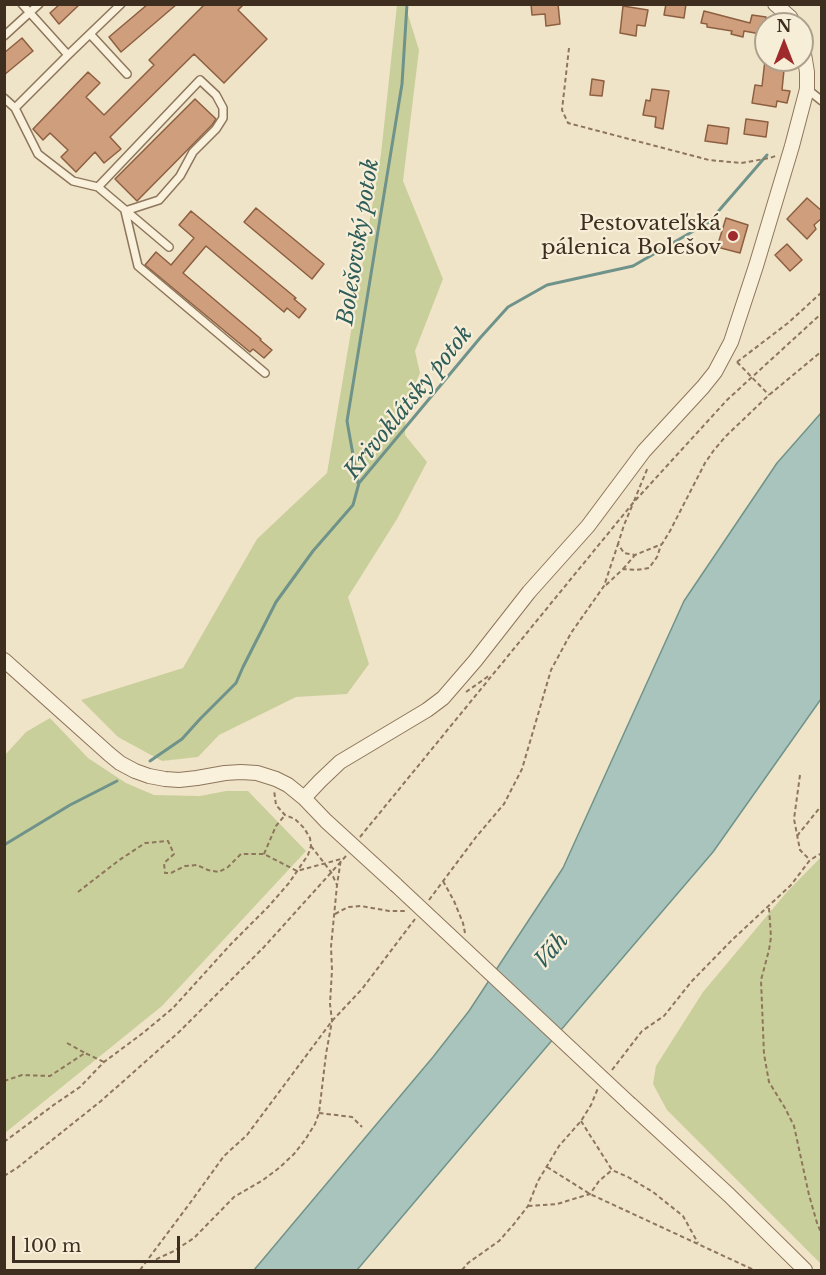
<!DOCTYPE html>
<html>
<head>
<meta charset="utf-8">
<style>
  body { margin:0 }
  #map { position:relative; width:826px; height:1275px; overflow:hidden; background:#f0e4c8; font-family:"Libre Baskerville",serif }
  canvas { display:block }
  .frame { position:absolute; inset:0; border:6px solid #3d2e20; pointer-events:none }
  .north { position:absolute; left:754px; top:12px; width:60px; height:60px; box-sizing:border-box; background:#f7eed8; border:2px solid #ada18e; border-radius:50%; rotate:0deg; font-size:16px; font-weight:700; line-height:24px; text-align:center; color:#3d2e20 }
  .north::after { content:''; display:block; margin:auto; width:21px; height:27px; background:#9e2a2b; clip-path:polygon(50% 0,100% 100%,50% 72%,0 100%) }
  .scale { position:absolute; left:12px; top:1236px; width:168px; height:27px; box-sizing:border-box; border:3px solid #3d2e20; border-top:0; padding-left:8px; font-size:18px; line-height:21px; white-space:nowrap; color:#3d2e20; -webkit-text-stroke:4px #f7eed8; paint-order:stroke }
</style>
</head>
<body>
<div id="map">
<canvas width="826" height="1275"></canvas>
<div class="frame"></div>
<div class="north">N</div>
<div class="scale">100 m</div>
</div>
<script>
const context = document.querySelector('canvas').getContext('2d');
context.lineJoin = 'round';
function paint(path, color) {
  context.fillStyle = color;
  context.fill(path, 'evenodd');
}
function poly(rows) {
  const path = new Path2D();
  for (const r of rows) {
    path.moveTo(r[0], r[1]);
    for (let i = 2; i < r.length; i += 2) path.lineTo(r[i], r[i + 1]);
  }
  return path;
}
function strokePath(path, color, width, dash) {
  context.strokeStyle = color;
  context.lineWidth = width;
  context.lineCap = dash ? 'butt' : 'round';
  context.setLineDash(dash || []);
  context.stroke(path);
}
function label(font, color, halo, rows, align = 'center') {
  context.font = font + ' "Libre Baskerville",serif';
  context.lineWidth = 4.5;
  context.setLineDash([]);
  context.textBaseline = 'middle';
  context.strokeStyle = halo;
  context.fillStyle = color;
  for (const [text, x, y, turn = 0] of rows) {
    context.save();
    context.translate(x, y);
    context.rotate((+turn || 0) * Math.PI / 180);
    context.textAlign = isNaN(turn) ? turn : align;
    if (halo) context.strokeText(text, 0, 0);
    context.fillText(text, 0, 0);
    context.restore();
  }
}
paint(poly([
  [397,5,405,5,419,50,403,181,443,279,415,351,420,373,406,405,405,435,427,462,397,519,348,597,369,664,347,694,296,697,219,735,198,757,162,761,118,737,81,700,183,668,257,539,327,473,381,154],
  [50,718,88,758,126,783,154,795,200,796,226,791,248,791,306,851,162,1006,5,1133,5,755,26,732],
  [821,857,821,1264,667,1110,653,1084,656,1066,703,992,786,893]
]), '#c9cf9b');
const water = poly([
  [821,413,821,699,713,852,478,1127,357,1270,254,1270,433,1057,469,1011,563,868,684,601,777,463,821,413]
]);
paint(water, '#a9c4bc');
strokePath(water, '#6f938a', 1.5);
strokePath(poly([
  [358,483,347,421,402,84,407,4],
  [150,761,182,739,200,719,236,683,243,667,276,602,313,551,353,505,359,483,480,338,508,307,547,285,633,266,709,222,767,155],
  [4,845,70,805,117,781]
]), '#6f938a', 3);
const building = poly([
  [60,4,80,4,59,24,50,13,60,4],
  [148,4,177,4,121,52,109,37,148,4],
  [205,4,244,4,238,10,267,39,224,83,194,54,110,137,121,149,104,163,95,152,76,172,61,157,68,150,50,133,43,140,33,129,88,72,100,83,86,97,104,115,154,65,149,60,205,4],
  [531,4,558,4,560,24,546,26,545,14,532,15,531,4],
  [666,4,686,4,684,18,664,15,666,4],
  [623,6,648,10,645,26,637,25,636,36,620,33,623,6],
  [704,11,750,23,752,15,766,17,766,35,744,31,743,37,731,34,732,31,707,27,707,24,701,23,704,11],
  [22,38,33,51,4,75,4,53,22,38],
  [765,60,785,60,782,90,790,91,787,103,777,101,776,107,752,103,755,85,762,86,765,60],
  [592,79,604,81,602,96,590,95,592,79],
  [652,89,669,91,663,129,655,127,656,117,643,115,646,100,650,101,652,89],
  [195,99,216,119,212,125,137,201,115,179,195,99],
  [746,119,768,122,766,137,744,134,746,119],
  [708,125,729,128,727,144,705,141,708,125],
  [807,198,822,211,822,218,814,225,816,229,807,239,787,219,807,198],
  [256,208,324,264,312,279,244,222,256,208],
  [191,211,296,298,294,299,306,309,299,318,287,308,284,312,206,246,183,273,261,339,260,340,272,350,264,358,253,349,250,352,145,265,156,252,171,265,194,238,179,225,191,211],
  [726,218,748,225,740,253,717,247,726,218],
  [787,244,802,260,790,271,775,255,787,244]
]);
paint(building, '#cf9f7d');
strokePath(building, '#8d5f41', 1.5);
const service = poly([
  [22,4,68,55],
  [90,34,127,74],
  [4,36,39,4],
  [807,89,822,101],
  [4,98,15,108,38,154,73,181,98,187,169,247],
  [15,108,68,55,121,4],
  [98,187,200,80,216,95,223,108,223,118,216,129,193,152,180,176,159,200,125,211,138,266,265,373]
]);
const minor = poly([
  [775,4,790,17,794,24],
  [4,660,109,754,120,763,135,771,149,776,165,779,179,780,197,778,225,773,241,772,257,773,276,779,288,785,304,798,326,821,396,885],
  [304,798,320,781,340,762,427,710,443,698,475,661,529,592,588,526,644,451,703,387,715,372,731,342,756,266,792,146,807,89,807,72,802,42],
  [630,1104,729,1195,805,1270]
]);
strokePath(service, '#8d765c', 10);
strokePath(minor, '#8d765c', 16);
strokePath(poly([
  [569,48,562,110,568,123,709,160,741,163,770,158,778,155],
  [737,362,788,323,822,292],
  [737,362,769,395],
  [634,501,648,467],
  [632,506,624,525,618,544,624,553,635,555,662,544,670,531,705,463,714,450,726,436,769,395,822,351],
  [623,569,635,555],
  [606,585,623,569,636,570,649,568,657,557,661,545],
  [466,692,490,675],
  [800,775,794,819,800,850,810,860],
  [797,836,822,805],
  [360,837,633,503,727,400,822,313],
  [311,846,331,872,337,885],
  [264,854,276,826,285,815],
  [443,881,454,901,463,923,465,933],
  [78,892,118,861,145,843,168,841,174,854,164,863,165,873,171,873,185,866,197,865,208,870,219,872,228,867,241,854,264,854,297,871,341,859,337,885,331,947,332,970,330,1004,332,1021,326,1054,319,1113,315,1124,305,1140,294,1154,279,1168,263,1180,234,1197,194,1238,174,1251,148,1263],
  [429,900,476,837,504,804,522,769,551,670,571,633,604,586,618,544],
  [769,908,771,937,769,950,761,980,764,1054,769,1082,785,1108,794,1126,809,1195,817,1223,822,1235],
  [335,914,348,907,361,906,389,911,405,911],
  [67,1043,85,1053],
  [612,1070,642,1031,664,1016,691,982,732,940,791,885,810,860,822,853],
  [4,1081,22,1075,50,1076,85,1053,104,1062],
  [319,1113,352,1117,362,1127],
  [581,1121,612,1170,628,1177,653,1192,683,1216,698,1243],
  [4,1142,55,1104,80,1087,104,1062,143,1033,173,1008,231,944,268,907,289,883,308,855,311,846,310,838,304,828,295,819,285,815,276,805,274,790],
  [547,1167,590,1194,754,1270],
  [4,1176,17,1168,101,1101,180,1031,264,947,346,856],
  [528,1206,557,1204,590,1194,599,1181,612,1170],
  [140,1270,190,1203,224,1156,247,1135,332,1021,362,989,415,919],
  [462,1270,468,1263,499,1241,514,1224,528,1206,538,1181,559,1146,581,1121,591,1105,598,1088]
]), '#8d765c', 2, [4.5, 3]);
strokePath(service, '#faf1dc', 7);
strokePath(minor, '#faf1dc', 14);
const minorBridge = poly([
  [396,885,630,1104]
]);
strokePath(minorBridge, '#8d765c', 16, []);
strokePath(minorBridge, '#faf1dc', 14);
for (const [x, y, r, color] of [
  [733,236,6,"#9e2a2b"]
]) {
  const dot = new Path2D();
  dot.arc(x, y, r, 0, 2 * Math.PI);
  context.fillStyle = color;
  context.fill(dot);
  strokePath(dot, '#f7eed8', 2);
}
label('21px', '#3d2e20', '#f7eed8', [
  ["Pestovateľská",721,224],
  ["pálenica Bolešov",721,248]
], 'right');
label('italic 22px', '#2f5d5a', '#f7eed8', [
  ["Bolešovský potok",359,242,-81],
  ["Krivoklátsky potok",409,403,-51],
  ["Váh",552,951,-48]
]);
</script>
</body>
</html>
